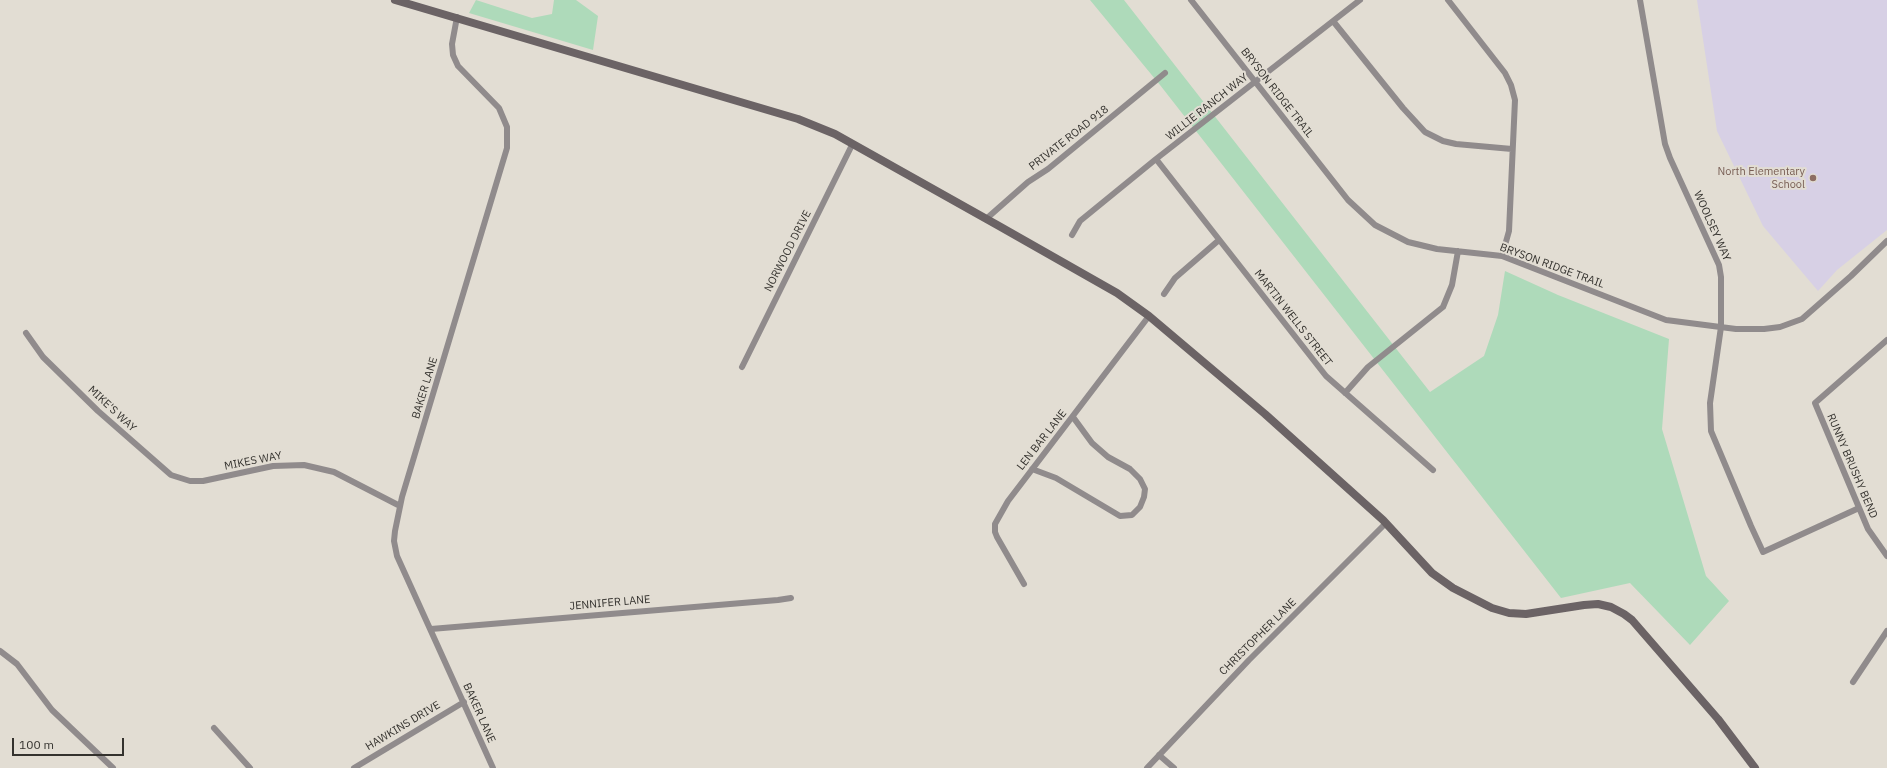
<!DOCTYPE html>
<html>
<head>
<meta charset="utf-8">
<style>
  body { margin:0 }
  #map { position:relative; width:1887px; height:768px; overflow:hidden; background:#e2ddd3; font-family:"IBM Plex Sans",sans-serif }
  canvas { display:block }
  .scale { position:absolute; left:12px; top:738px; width:112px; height:18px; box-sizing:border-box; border:2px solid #34322e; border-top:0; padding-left:5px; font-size:12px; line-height:14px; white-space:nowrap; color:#34322e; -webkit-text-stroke:3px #e2ddd3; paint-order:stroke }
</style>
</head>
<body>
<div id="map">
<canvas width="1887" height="768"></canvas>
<div class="scale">100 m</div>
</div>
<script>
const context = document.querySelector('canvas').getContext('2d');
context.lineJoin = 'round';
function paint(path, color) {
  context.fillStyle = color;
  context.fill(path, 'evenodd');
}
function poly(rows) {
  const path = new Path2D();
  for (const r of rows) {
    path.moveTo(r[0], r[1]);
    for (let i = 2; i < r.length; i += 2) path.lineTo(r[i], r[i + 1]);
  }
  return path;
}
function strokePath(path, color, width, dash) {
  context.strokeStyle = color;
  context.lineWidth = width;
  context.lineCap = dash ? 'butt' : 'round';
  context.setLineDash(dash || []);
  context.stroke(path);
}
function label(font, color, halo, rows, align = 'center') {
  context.font = font + ' "IBM Plex Sans",sans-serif';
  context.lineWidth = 4;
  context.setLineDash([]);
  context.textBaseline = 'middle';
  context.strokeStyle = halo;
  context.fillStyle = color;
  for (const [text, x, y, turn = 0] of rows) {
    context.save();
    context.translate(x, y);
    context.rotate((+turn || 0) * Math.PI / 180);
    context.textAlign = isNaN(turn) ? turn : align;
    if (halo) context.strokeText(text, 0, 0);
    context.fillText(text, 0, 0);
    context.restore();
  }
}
paint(poly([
  [1697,0,1887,0,1887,230,1837,270,1818,291,1763,226,1717,131]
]), '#d7d0e5');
paint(poly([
  [476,0,532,18,552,14,554,0,576,0,598,16,593,50,469,13],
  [1090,0,1124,0,1430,392,1484,356,1498,315,1505,271,1558,295,1669,339,1662,429,1706,576,1729,601,1690,645,1630,583,1561,598,1160,85]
]), '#aedaba');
strokePath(poly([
  [1191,0,1348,200,1375,225,1408,242,1437,249,1502,256,1666,320,1736,329,1764,329,1780,327,1802,319,1851,276,1887,241],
  [1448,0,1505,73,1511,85,1515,100,1509,231,1502,256],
  [1640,0,1665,144,1670,158,1719,265,1721,277,1721,327,1710,403,1711,431,1751,526,1763,552,1859,508],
  [457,17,452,44,453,55,458,66,499,108,507,127,507,148,402,497,395,531,394,541,397,556,493,768],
  [1333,21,1403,108,1425,132,1443,141,1456,144,1512,149],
  [1156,159,1326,376,1433,470],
  [986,219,1028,182,1048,169,1165,73],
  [1072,235,1080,221,1156,159,1360,0],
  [1164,294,1175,278,1219,240],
  [26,333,43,357,98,411,171,475,190,481,203,481,273,466,304,465,334,472,400,506],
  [1887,340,1815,403,1868,529,1887,556],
  [742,367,852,145],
  [1345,393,1368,367,1443,307,1452,285,1458,251],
  [1032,469,1056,478,1120,516,1132,515,1140,507,1144,497,1145,489,1140,479,1130,469,1108,457,1092,443,1073,417],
  [1024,584,997,537,995,532,995,524,1008,501,1149,316],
  [431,629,778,600,791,598],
  [0,651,17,664,52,710,113,768],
  [1853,682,1887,631],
  [214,728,250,768],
  [1159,755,1174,768],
  [354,768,464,702],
  [1147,768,1249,660,1386,523]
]), '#908b8c', 6);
strokePath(poly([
  [395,0,798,119,835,134,999,226,1117,293,1149,316,1265,414,1383,520,1432,573,1453,588,1492,608,1509,613,1526,614,1584,605,1598,604,1611,607,1624,614,1632,620,1718,719,1755,768]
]), '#6b6365', 8);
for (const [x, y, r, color] of [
  [1813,178,4,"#8d6e63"]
]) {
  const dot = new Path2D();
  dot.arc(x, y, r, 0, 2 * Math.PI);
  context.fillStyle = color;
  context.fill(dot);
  strokePath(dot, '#e2ddd3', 1.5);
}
label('11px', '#34322e', '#e2ddd3', [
  ["BRYSON RIDGE TRAIL",1277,93,52],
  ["WILLIE RANCH WAY",1207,107,-38],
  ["PRIVATE ROAD 918",1069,138,-38],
  ["WOOLSEY WAY",1712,226,66],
  ["NORWOOD DRIVE",788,251,-63],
  ["BRYSON RIDGE TRAIL",1552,266,20],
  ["MARTIN WELLS STREET",1293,318,52],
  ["BAKER LANE",425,388,-73],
  ["MIKE'S WAY",112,409,43],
  ["LEN BAR LANE",1042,440,-52],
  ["MIKES WAY",253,461,-11],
  ["RUNNY BRUSHY BEND",1852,466,67],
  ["JENNIFER LANE",610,603,-5],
  ["CHRISTOPHER LANE",1258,637,-45],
  ["BAKER LANE",479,713,66],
  ["HAWKINS DRIVE",403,726,-31]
]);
label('11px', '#785e54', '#e2ddd3', [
  ["North Elementary",1805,172],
  ["School",1805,185]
], 'right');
</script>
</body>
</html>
